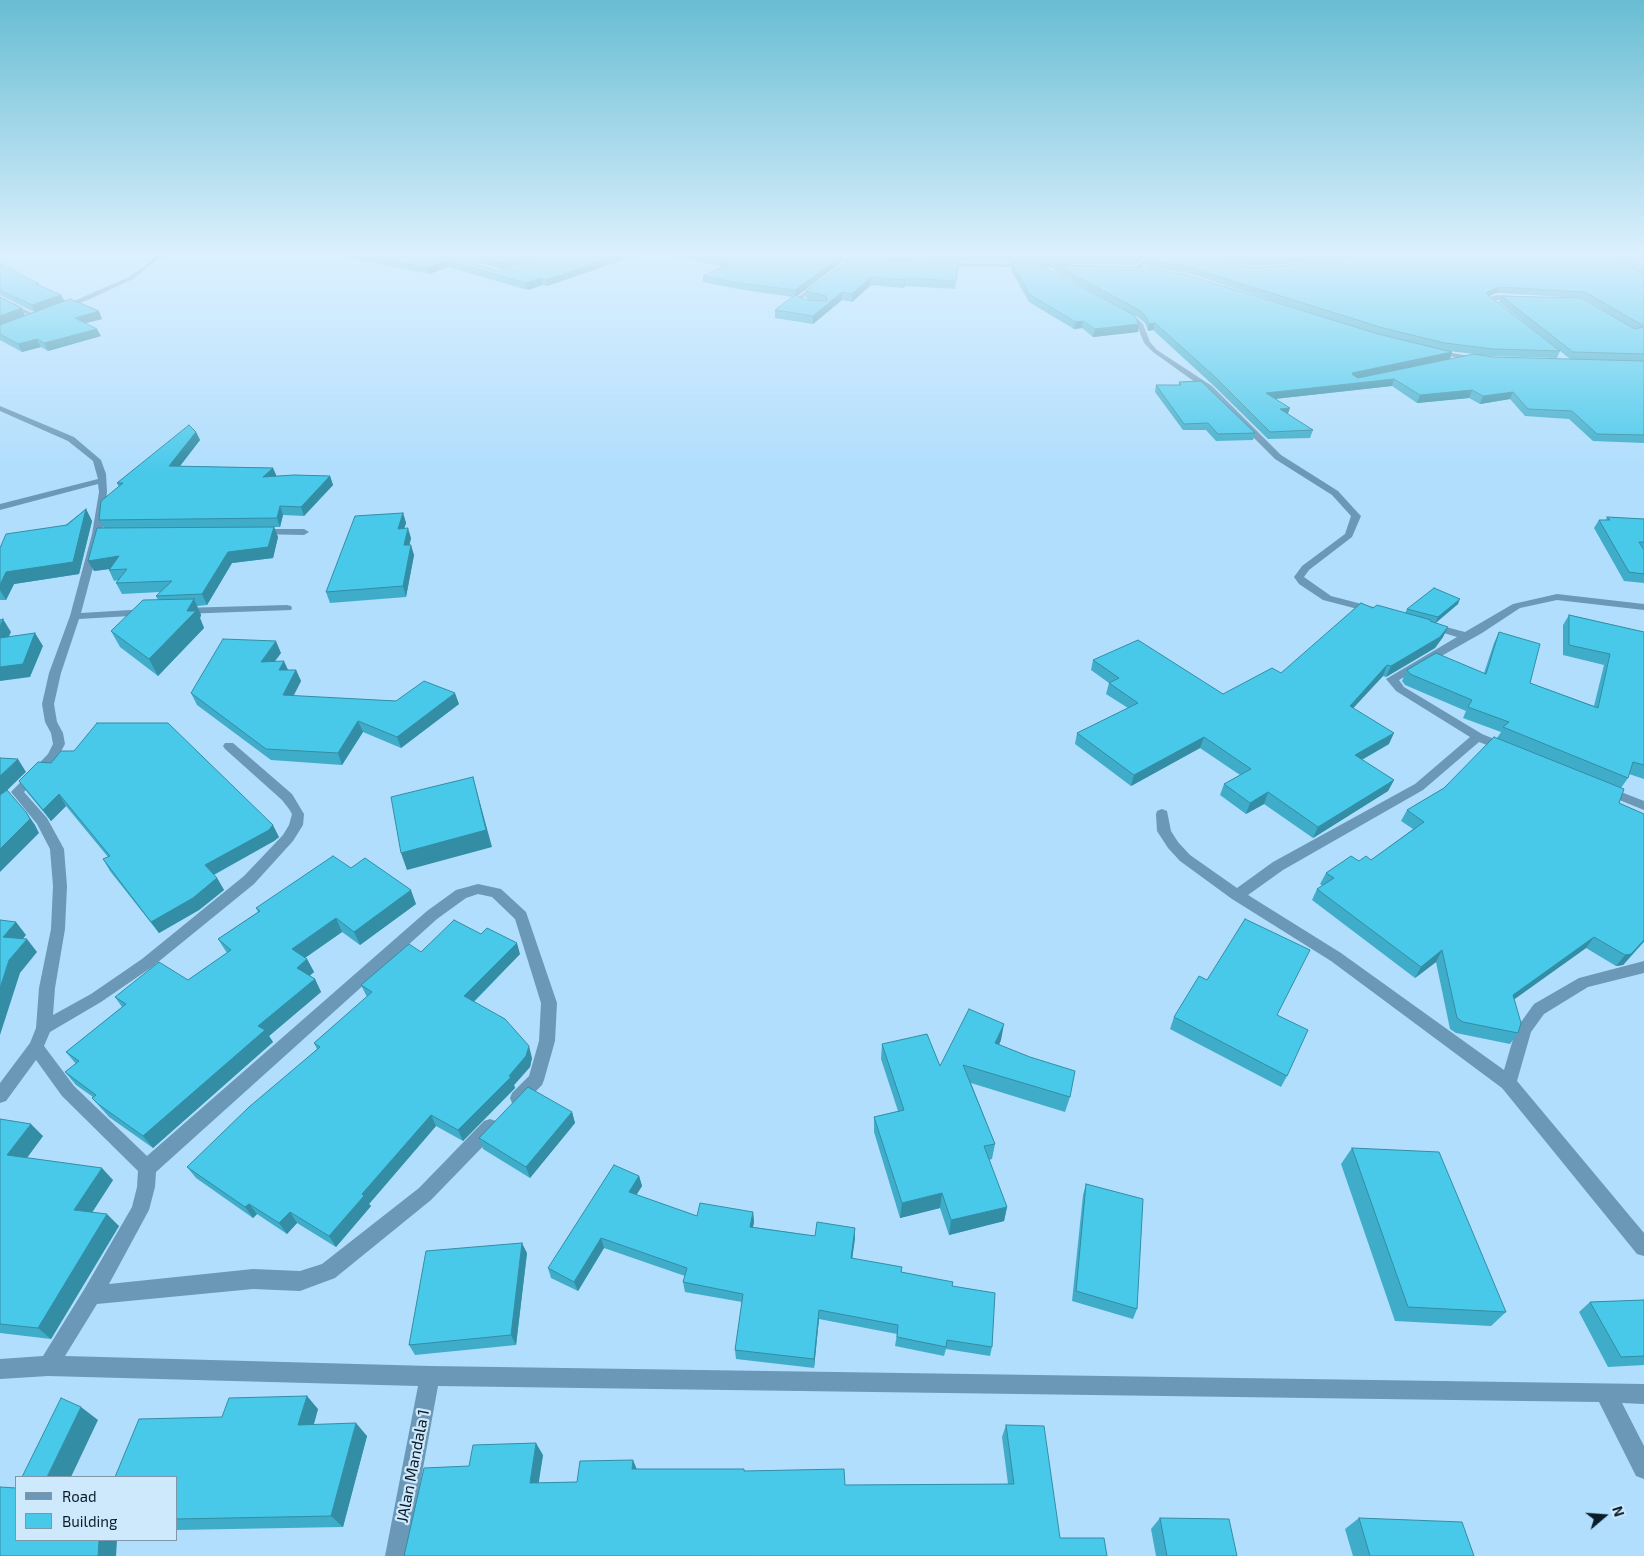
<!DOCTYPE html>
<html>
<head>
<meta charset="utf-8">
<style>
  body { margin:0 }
  #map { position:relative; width:1644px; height:1556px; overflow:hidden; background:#b1defd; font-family:"Exo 2",sans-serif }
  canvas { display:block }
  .legend { position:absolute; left:15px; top:1476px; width:162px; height:65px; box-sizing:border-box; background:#cee9fc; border:1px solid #8097a7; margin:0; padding:6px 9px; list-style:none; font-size:15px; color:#0a1c27 }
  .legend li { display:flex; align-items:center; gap:10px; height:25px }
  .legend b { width:25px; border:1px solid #8097a7 }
  .north { position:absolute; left:1579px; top:1491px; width:50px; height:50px; -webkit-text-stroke:4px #cee9fc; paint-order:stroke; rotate:72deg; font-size:14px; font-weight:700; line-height:20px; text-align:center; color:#0a1c27 }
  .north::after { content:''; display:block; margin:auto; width:18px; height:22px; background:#0a1c27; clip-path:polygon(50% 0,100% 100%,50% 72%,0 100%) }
</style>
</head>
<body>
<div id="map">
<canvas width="1644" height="1556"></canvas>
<ul class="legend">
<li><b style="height:6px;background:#6a98b6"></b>Road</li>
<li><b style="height:14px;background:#49c9ea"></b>Building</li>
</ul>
<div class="north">N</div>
</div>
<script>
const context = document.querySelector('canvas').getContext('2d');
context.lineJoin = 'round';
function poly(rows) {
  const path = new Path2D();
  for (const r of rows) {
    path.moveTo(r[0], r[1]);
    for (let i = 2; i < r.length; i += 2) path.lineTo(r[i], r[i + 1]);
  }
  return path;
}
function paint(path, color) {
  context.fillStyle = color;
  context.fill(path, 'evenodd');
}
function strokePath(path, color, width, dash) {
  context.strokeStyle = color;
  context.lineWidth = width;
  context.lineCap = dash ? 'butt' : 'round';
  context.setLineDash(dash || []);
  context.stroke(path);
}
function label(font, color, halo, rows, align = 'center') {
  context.font = font + ' "Exo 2",sans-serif';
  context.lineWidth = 4.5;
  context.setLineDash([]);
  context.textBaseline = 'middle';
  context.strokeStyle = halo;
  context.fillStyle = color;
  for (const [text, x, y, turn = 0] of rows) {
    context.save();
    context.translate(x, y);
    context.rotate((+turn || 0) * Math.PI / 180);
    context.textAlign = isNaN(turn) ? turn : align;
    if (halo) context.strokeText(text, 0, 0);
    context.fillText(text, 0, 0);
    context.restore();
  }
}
paint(poly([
  [1496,295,1516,296,1519,298,1516,300,1493,300,1500,307,1497,309,1486,299,1496,295]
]), '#6a98b6');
paint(poly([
  [1151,254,1157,254,1139,270,1135,270,1135,268,1151,254],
  [817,282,822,283,802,299,811,303,811,305,796,301,796,299,817,282],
  [0,297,36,315,37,316,32,317,0,301,0,297],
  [1123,313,1127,313,1138,319,1143,324,1150,342,1157,350,1212,386,1281,455,1338,491,1359,514,1361,516,1352,537,1309,570,1304,577,1331,596,1377,608,1378,610,1377,612,1373,613,1323,600,1299,584,1294,577,1302,566,1345,534,1351,516,1332,495,1275,459,1206,390,1153,352,1144,343,1137,325,1123,315,1123,313],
  [0,406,74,437,101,460,106,474,107,492,102,534,81,613,147,609,152,612,147,615,79,619,61,673,54,704,57,722,63,733,65,744,57,759,24,792,47,818,64,849,67,886,65,929,55,988,53,1015,91,994,142,959,244,876,283,835,289,825,292,814,289,809,282,800,225,749,223,746,225,743,233,743,292,794,304,814,303,825,293,841,254,884,152,967,101,1002,50,1032,44,1046,74,1086,147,1156,427,911,456,890,478,884,501,889,526,912,557,1003,555,1041,544,1080,542,1085,524,1103,518,1105,512,1103,510,1098,512,1093,529,1076,539,1041,541,1003,515,919,492,897,478,894,466,898,437,919,156,1172,155,1187,149,1210,109,1284,253,1269,300,1271,322,1264,419,1188,484,1121,490,1119,496,1121,499,1127,496,1133,431,1200,335,1278,300,1291,253,1289,97,1304,65,1356,430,1366,1644,1384,1644,1404,1622,1403,1644,1446,1644,1479,1636,1476,1599,1402,438,1386,407,1556,385,1556,418,1386,48,1376,0,1379,0,1359,43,1356,85,1288,132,1207,137,1187,138,1171,62,1096,36,1060,6,1101,0,1103,0,1083,30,1043,36,1028,39,988,51,929,53,886,50,849,37,824,11,792,48,754,53,744,51,733,45,722,42,704,49,673,70,616,92,534,99,492,98,484,0,510,0,504,98,479,93,461,68,441,0,411,0,406],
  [260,529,304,529,309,532,304,535,257,534,255,532,260,529],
  [1557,594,1644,604,1644,610,1557,600,1520,608,1482,633,1399,680,1404,687,1482,734,1509,745,1511,748,1505,752,1479,742,1423,790,1283,870,1248,895,1341,953,1504,1070,1516,1029,1534,1004,1579,978,1644,961,1644,973,1588,987,1544,1014,1531,1032,1517,1081,1644,1233,1644,1256,1637,1254,1502,1088,1331,961,1232,899,1180,861,1168,848,1157,831,1156,814,1157,811,1162,809,1167,811,1171,831,1178,842,1190,855,1237,888,1273,862,1415,784,1470,737,1396,691,1386,679,1457,637,1427,628,1426,626,1427,624,1431,623,1465,632,1513,604,1557,594],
  [287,605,291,606,292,608,291,610,182,614,177,611,182,608,287,605],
  [1606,786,1644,801,1644,810,1602,793,1600,790,1602,787,1606,786]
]), '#6a98b6');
paint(poly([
  [156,254,162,254,162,256,133,279,88,300,63,309,60,307,129,277,150,262,156,254],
  [797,254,811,254,867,262,864,264,797,254],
  [941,263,1071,264,1074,266,1071,268,939,266,941,263],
  [1434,350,1476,357,1480,359,1476,361,1432,353,1432,351,1434,350]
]), '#6a98b6');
paint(poly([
  [337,254,437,254,499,271,542,256,501,269,439,254,640,254,547,286,542,285,528,290,448,267,430,274,351,259],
  [665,254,854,254,851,256,839,255,842,256,842,262,797,296,806,300,809,300,806,299,806,291,862,257,862,254,1149,254,1135,265,886,260,958,269,955,289,905,286,903,288,871,285,852,302,842,300,813,324,775,318,775,310,792,297,738,289,703,282,703,276,723,267],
  [1155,254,1644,254,1644,443,1593,441,1569,419,1525,416,1510,399,1480,404,1469,398,1417,403,1392,386,1275,399,1290,408,1288,414,1313,430,1310,438,1268,439,1213,385,1153,330,1148,331,1145,323,1139,318,1054,271,1055,265,1326,318,1187,273,1146,267,1147,260],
  [1202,255,1230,263,1253,266,1395,255,1254,268,1228,264],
  [1496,293,1582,298,1608,313,1501,296,1499,302,1570,359,1493,357,1414,366,1450,359,1452,352,1449,351,1490,356,1557,358,1560,351,1490,296],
  [0,263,39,284,40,286,61,295,64,301,102,319,86,323,101,336,48,351,41,347,22,352,0,340,0,297,25,315,34,312,0,295],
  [1012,263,1139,324,1138,332,1093,337,1082,328,1074,329,1029,302,1011,270],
  [1179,382,1255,433,1253,440,1216,441,1206,430,1183,430,1155,392,1156,385,1179,385],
  [196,432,200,440,180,466,273,468,276,476,330,476,333,485,304,516,283,515,280,527,274,527,278,537,273,558,232,563,207,605,197,606,201,615,200,618,204,628,158,676,120,647,111,631,158,600,156,596,160,592,122,594,116,583,118,580,114,581,109,570,109,569,94,571,104,528,99,520,119,487,117,483],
  [86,509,92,521,79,574,14,584,6,600,0,600,0,548,67,525],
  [403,513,406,523,404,528,411,538,409,545,414,555,406,597,330,603,326,592],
  [1607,517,1644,519,1644,583,1624,581,1594,528,1599,520,1606,520],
  [1458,604,1436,623,1443,637,1435,648,1386,677,1383,676,1353,708,1389,744,1362,760,1394,780,1388,791,1313,838,1264,804,1246,814,1220,795,1224,784,1240,775,1200,748,1131,786,1075,744,1077,733,1128,708,1106,694,1109,683,1091,670,1093,660,1223,694,1281,673,1373,608,1405,613,1407,609],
  [1569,615,1644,632,1644,779,1629,774,1628,778,1621,788,1619,803,1644,814,1644,942,1623,965,1616,966,1586,948,1514,999,1518,1033,1510,1044,1456,1033,1450,1029,1436,962,1415,978,1312,900,1317,889,1323,886,1320,884,1326,873,1359,861,1371,860,1413,829,1401,821,1407,810,1444,788,1497,738,1501,732,1463,718,1466,711,1405,685,1402,681,1407,670,1484,673,1494,643,1499,632,1530,683,1594,706,1604,665,1563,655,1563,625],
  [281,653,275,661,288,670,296,670,301,681,293,696,459,704,401,748,363,732,342,765,271,760,197,705,191,693],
  [19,781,279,837,274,841,214,875,217,878,224,890,199,910,159,933,110,871,103,859,108,857,66,806,51,821,27,792],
  [351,868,416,904,360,945,342,932,305,958,307,959,314,972,309,976,315,979,321,992,269,1036,273,1042,153,1148,109,1117,92,1098,93,1097,76,1085,65,1072,76,1064,66,1052,122,1007,115,997,188,980,227,953,218,939,258,912,256,908],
  [421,952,520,954,474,1002,532,1058,530,1067,514,1085,515,1088,463,1141,436,1126,369,1204,371,1206,336,1247,297,1223,287,1234,257,1214,253,1218,196,1178,187,1167,317,1049,314,1043,367,997,361,985],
  [1277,1015,1287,1076,1281,1087,1170,1029,1174,1017],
  [1001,1040,999,1045,1070,1097,1065,1112,971,1083,995,1144,992,1159,989,1160,1007,1207,1004,1221,949,1235,940,1208,900,1218,874,1132,874,1117,898,1111,881,1059,882,1044,940,1066],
  [572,1112,575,1123,530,1178,483,1149,479,1138],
  [0,1119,43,1136,27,1158,113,1180,92,1212,119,1226,51,1339,0,1333],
  [1352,1148,1506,1312,1491,1326,1395,1321,1341,1164],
  [639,1176,642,1186,636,1195,697,1216,753,1212,754,1222,753,1227,815,1236,855,1238,852,1258,952,1286,992,1347,990,1356,946,1349,944,1356,895,1346,897,1334,819,1319,814,1368,736,1359,735,1350,742,1302,685,1292,683,1282,685,1276,604,1248,578,1291,551,1278,548,1268],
  [1086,1184,1137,1309,1133,1319,1072,1301,1083,1195],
  [527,1253,516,1345,415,1355,409,1345],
  [1644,1300,1644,1365,1608,1367,1579,1312,1590,1302],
  [318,1409,314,1424,367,1436,343,1527,176,1530,176,1477,222,1417],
  [1006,1425,1060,1538,404,1556,469,1466,543,1455,538,1483,577,1482,637,1469,744,1471,845,1485,1008,1484,1002,1437],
  [1160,1518,1237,1556,1156,1556,1151,1529],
  [1359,1518,1474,1556,1353,1556,1345,1529]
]), '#3fadc9');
paint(poly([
  [530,254,550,254,501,269,500,263],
  [622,254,640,254,547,286,546,280],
  [1143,254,1149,254,1135,265,1137,259],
  [1337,254,1395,254,1395,255,1253,266,1255,260],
  [842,256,842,262,796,297,795,290],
  [447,261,448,267,430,274,428,268],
  [871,277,871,285,852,302,852,294],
  [541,278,542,285,528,290,526,283],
  [905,278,905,286,903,288,904,280],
  [1499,287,1496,293,1484,298,1487,292],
  [842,292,842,300,813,324,813,316],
  [61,295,65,302,35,313,32,305],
  [22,308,25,316,0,325,0,316],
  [99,311,102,319,78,325,75,318],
  [1083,321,1082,328,1074,329,1076,322],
  [1155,323,1153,330,1148,331,1149,324],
  [1139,324,1138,332,1093,337,1095,329],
  [97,329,101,336,48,351,44,343],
  [37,339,41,347,22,352,18,344],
  [1452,352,1450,359,1349,380,1352,373],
  [1394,379,1392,386,1264,400,1266,393],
  [1472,390,1469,398,1417,403,1420,395],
  [1513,392,1510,399,1480,404,1483,396],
  [1290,408,1287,415,1280,409],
  [196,432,200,440,173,475,169,466],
  [273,468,277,477,263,477],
  [330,476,333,485,304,516,301,507],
  [280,506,283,515,280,527,277,518],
  [86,509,92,521,79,574,14,584,6,600,0,590,0,585,6,572],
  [403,513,406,523,401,539,398,529],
  [274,527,278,537,273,558,232,563,207,605,202,594,228,552],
  [408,528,411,538,407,556,404,545],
  [411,545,414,555,406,597,403,586],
  [119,556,125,567,94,571,88,561],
  [194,599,201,615,200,618,204,628,158,676,149,659,187,611],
  [1460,599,1458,604,1435,623,1438,617],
  [3,619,11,632,2,652,0,649,0,627],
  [1448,627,1443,637,1435,648,1386,677,1391,666],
  [35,633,43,646,30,677,0,681,0,667],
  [276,641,281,653,266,673,261,662],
  [284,661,289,672,279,670],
  [1387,665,1383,676,1345,717,1350,706],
  [296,670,301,681,288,707,283,695],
  [455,693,459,704,401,748,397,737],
  [358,721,363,732,342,765,338,753],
  [1394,733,1389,744,1350,766,1355,755],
  [1204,737,1200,748,1131,786,1134,775],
  [18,759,26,772,0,797,0,776],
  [473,777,492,847,407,870,401,853],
  [1394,780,1388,791,1313,838,1318,827],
  [1268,792,1264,804,1246,814,1250,803],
  [59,794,66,806,51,821,43,810],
  [26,812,35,825,39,833,0,872,0,849],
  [273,825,279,837,274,841,211,876,205,865],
  [217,878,224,890,199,910,159,933,151,922],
  [411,890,416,904,360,945,354,932],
  [336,918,342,932,299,962,292,949],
  [16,922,26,935,13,951,3,937],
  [1594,937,1586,948,1505,1006,1513,995],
  [27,939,37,952,20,973,0,1035,0,988,9,960],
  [1644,940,1644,941,1623,965,1616,966,1625,955],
  [517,943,520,954,468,1007,464,996],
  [1442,950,1436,962,1415,978,1421,967],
  [307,959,314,972,304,981,297,968],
  [315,979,321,992,269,1036,273,1042,153,1148,143,1136,258,1026],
  [1004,1024,1001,1040,992,1058,995,1043],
  [529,1046,532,1058,530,1067,514,1085,515,1088,463,1141,458,1130,509,1076],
  [572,1112,575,1123,530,1178,526,1167],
  [431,1115,436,1126,369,1204,371,1206,336,1247,329,1236,362,1194],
  [31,1124,43,1136,20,1167,7,1155],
  [102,1168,113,1180,86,1222,74,1210],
  [639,1176,642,1186,632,1202,629,1192],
  [942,1193,940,1208,900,1218,902,1203],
  [249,1204,257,1214,253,1218,245,1207],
  [1007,1207,1004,1221,949,1235,951,1220],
  [290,1212,297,1223,287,1234,279,1223],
  [753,1212,754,1222,751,1236,750,1227],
  [107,1214,119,1226,51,1339,38,1328],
  [855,1228,855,1238,851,1268,851,1258],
  [601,1238,604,1248,578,1291,574,1282],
  [522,1243,527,1253,516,1345,511,1335],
  [819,1310,819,1319,814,1368,814,1359],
  [307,1396,318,1409,310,1437,298,1425],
  [81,1407,98,1420,71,1477,47,1477],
  [356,1423,367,1436,343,1527,331,1516],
  [536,1443,543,1455,537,1494,530,1483],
  [633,1460,638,1472,632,1469],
  [99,1540,117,1540,116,1556,98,1556]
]), '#338da4');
const building = poly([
  [353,254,437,254,499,271,550,254,622,254,546,280,541,278,526,283,447,261,428,268,353,254],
  [462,254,530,254,500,263,462,254],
  [692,254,826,254,842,256,795,290,738,283,703,276,732,262,692,254],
  [884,254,1143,254,1137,259,884,254],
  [1155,254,1196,254,1228,264,1254,268,1400,255,1401,254,1607,254,1644,274,1644,354,1573,352,1501,296,1581,298,1635,329,1643,327,1642,325,1585,292,1499,287,1487,292,1487,294,1560,351,1493,349,1445,343,1383,328,1188,267,1147,260,1155,254],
  [1219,254,1337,254,1255,260,1232,257,1219,254],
  [1621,254,1644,254,1644,267,1621,254],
  [854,256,887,260,959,262,956,281,905,278,904,280,871,277,852,294,842,292,813,316,775,310,795,295,806,300,827,301,826,296,806,291,854,256],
  [0,263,39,284,36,284,61,295,32,305,0,290,0,263],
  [1012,263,1038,264,1134,315,1139,324,1095,329,1083,321,1076,322,1030,295,1012,263],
  [1055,265,1138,267,1184,274,1378,334,1452,352,1352,373,1353,375,1358,378,1474,354,1493,357,1644,361,1644,435,1597,434,1572,411,1528,409,1513,392,1483,396,1472,390,1420,395,1394,379,1266,393,1290,408,1280,409,1313,430,1270,432,1215,377,1155,323,1149,324,1146,317,1141,311,1055,265],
  [0,297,22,308,0,316,0,297],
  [70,299,99,311,75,318,97,329,44,343,37,339,18,344,0,334,0,325,70,299],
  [1201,381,1255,433,1218,434,1208,423,1184,424,1156,385,1181,385,1179,382,1201,381],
  [189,425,196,432,169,466,273,468,263,477,294,475,330,476,301,507,280,506,277,518,99,520,101,501,123,483,117,483,189,425],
  [86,509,73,562,6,572,0,585,0,548,6,534,67,525,86,509],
  [403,513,398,529,408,528,404,545,411,545,403,586,326,592,355,516,403,513],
  [1607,517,1644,519,1644,542,1639,542,1644,550,1644,574,1629,572,1599,520,1610,520,1607,517],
  [274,527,268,547,228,552,202,594,156,596,172,581,116,583,127,569,109,570,119,556,88,561,97,528,274,527],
  [1434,588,1460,599,1438,617,1407,609,1434,588],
  [194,599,187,611,196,611,149,659,111,631,143,600,194,599],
  [1361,603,1373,608,1377,605,1431,620,1430,621,1448,627,1440,637,1391,666,1387,665,1350,706,1394,733,1355,755,1394,780,1318,827,1268,792,1250,803,1224,784,1251,769,1204,737,1134,775,1077,733,1138,703,1109,683,1119,678,1093,660,1138,640,1223,694,1272,668,1281,673,1361,603],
  [1569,615,1644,632,1644,765,1633,762,1628,778,1503,727,1509,722,1468,707,1472,700,1410,674,1407,670,1436,653,1486,674,1499,632,1540,644,1530,683,1598,708,1610,654,1569,645,1569,615],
  [3,619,0,627,0,620,3,619],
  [35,633,23,664,0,667,0,638,35,633],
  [223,639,276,641,261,662,284,661,279,670,296,670,283,695,396,701,424,681,455,693,397,737,358,721,338,753,266,749,191,693,223,639],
  [97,723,168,723,273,825,269,830,205,865,217,878,193,898,151,922,103,859,110,856,59,794,43,810,19,781,38,762,51,763,61,751,74,751,97,723],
  [1494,737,1624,789,1619,803,1644,814,1644,940,1631,954,1625,955,1594,937,1513,995,1521,1023,1518,1033,1463,1022,1457,1018,1442,950,1421,967,1317,889,1334,878,1326,873,1351,856,1359,861,1366,856,1371,860,1424,822,1407,810,1444,788,1494,737],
  [0,758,18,759,0,776,0,758],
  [473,777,486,830,401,853,391,797,473,777],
  [7,790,26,812,30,819,0,849,0,795,7,790],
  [333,856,351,868,365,858,411,890,354,932,336,918,292,949,307,959,297,968,315,979,258,1026,265,1030,143,1136,98,1104,92,1098,96,1095,65,1072,79,1061,66,1052,126,1004,115,997,159,962,188,980,231,950,218,939,260,911,256,908,333,856],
  [1245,919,1310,950,1277,1015,1308,1030,1287,1076,1174,1017,1199,976,1207,980,1245,919],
  [0,920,16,922,3,937,27,939,9,960,0,988,0,920],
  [454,920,481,934,487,928,517,943,464,996,505,1019,529,1046,526,1056,509,1076,511,1077,458,1130,431,1115,362,1194,364,1196,329,1236,290,1212,279,1223,249,1204,245,1207,187,1167,249,1107,320,1047,314,1043,372,992,361,985,409,944,421,952,454,920],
  [969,1009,1004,1024,995,1043,1030,1057,1075,1071,1070,1097,963,1065,995,1144,984,1146,1007,1207,951,1220,942,1193,902,1203,874,1117,904,1110,882,1044,927,1034,940,1066,969,1009],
  [528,1087,572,1112,526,1167,479,1138,528,1087],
  [0,1119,31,1124,7,1155,102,1168,74,1210,107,1214,38,1328,0,1324,0,1119],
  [1352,1148,1439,1152,1506,1312,1408,1307,1352,1148],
  [614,1165,639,1176,629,1192,697,1216,700,1203,753,1212,750,1227,815,1236,817,1222,855,1228,851,1258,902,1267,901,1272,953,1282,952,1286,995,1293,992,1347,947,1340,946,1347,897,1337,898,1325,819,1310,814,1359,735,1350,743,1294,683,1282,687,1268,601,1238,574,1282,548,1268,614,1165],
  [1086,1184,1143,1199,1137,1309,1076,1291,1086,1184],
  [522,1243,511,1335,409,1345,426,1251,522,1243],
  [1644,1300,1644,1356,1621,1357,1590,1302,1644,1300],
  [307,1396,298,1425,356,1423,331,1516,176,1519,176,1477,115,1477,139,1419,222,1417,229,1398,307,1396],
  [61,1398,81,1407,47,1477,22,1477,61,1398],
  [1006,1425,1044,1426,1060,1538,1104,1538,1107,1556,404,1556,424,1468,469,1466,473,1445,536,1443,530,1483,577,1482,580,1461,633,1460,632,1469,744,1469,744,1471,844,1469,845,1485,1014,1484,1006,1425],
  [0,1487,16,1488,16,1540,99,1540,98,1556,0,1556,0,1487],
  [1160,1518,1229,1519,1237,1556,1167,1556,1160,1518],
  [1359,1518,1462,1522,1474,1556,1370,1556,1359,1518]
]);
paint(building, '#49c9ea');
strokePath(building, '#338da4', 1);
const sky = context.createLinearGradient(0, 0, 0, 471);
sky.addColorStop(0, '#68bdd2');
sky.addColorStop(0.54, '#dcf0fe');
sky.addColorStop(1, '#dcf0fe00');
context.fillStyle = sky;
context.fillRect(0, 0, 1644, 471);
label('16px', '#0a1c27', '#cee9fc', [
  ["JAlan Mandala 1",413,1466,-79]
]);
</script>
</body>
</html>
